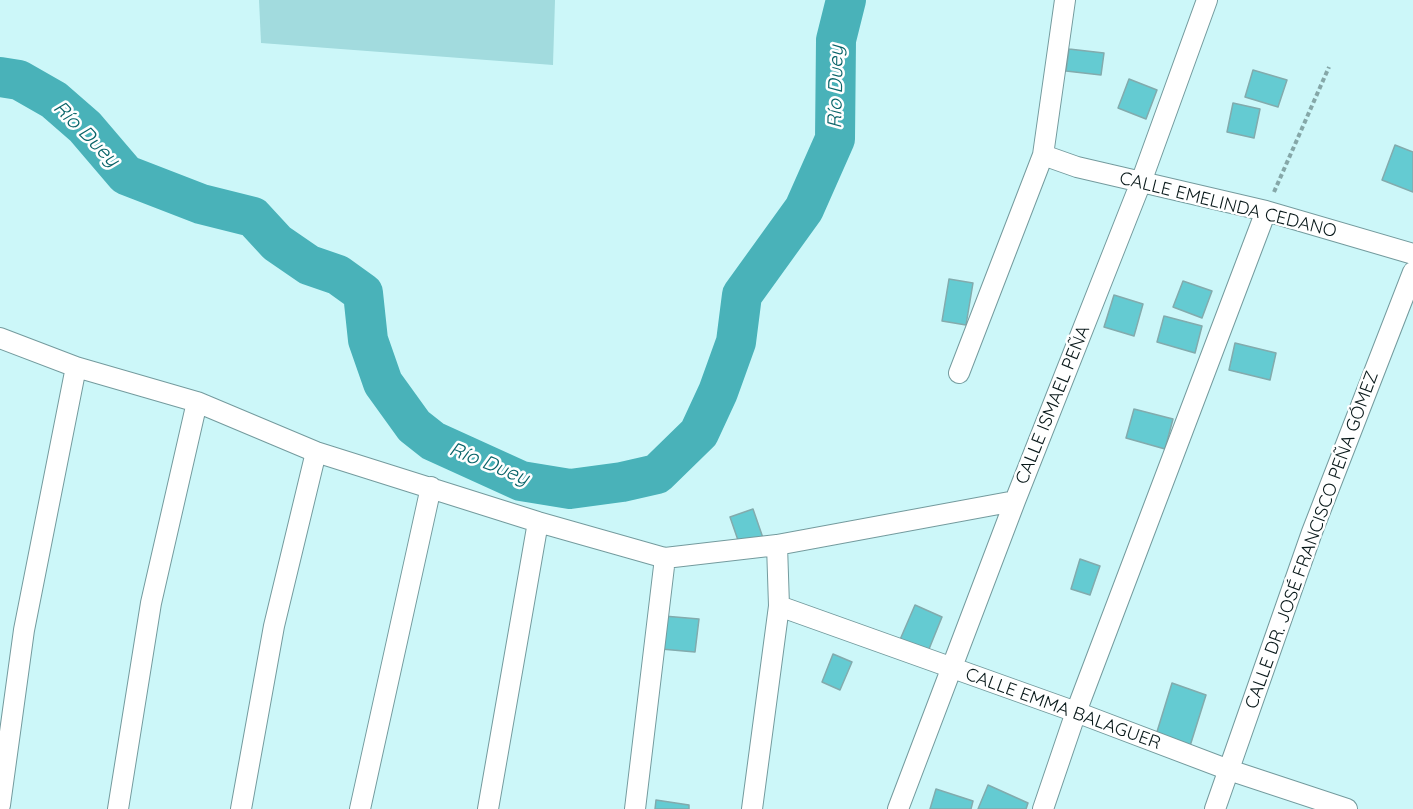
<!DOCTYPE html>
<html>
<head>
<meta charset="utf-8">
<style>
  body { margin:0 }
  canvas { display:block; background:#ccf7f9 }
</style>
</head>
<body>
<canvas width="1413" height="809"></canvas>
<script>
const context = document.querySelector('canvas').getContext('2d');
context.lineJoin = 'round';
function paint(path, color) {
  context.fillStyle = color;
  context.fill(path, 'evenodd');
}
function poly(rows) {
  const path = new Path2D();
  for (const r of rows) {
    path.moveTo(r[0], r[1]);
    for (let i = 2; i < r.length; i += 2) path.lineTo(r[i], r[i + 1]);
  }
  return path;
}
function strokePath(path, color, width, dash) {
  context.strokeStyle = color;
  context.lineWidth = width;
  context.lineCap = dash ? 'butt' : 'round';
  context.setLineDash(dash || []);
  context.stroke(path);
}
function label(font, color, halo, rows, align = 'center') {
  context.font = font + ' Quicksand,sans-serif';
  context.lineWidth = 5;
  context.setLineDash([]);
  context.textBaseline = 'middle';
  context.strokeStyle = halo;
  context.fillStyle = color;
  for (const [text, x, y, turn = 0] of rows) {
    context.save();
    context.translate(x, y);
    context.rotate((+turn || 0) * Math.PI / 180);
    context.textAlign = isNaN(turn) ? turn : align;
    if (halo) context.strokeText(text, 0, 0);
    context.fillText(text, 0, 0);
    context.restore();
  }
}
paint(poly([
  [259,0,555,0,553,65,261,43]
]), '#a2dbde');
strokePath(poly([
  [0,77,19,80,54,100,85,127,126,175,201,204,253,217,277,243,309,265,338,275,363,293,368,340,383,383,414,426,433,441,521,481,570,489,622,482,657,474,699,433,718,392,736,342,742,295,804,209,835,139,836,40,846,0]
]), '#49b2b9', 40);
const building = poly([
  [1069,49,1104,53,1101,75,1066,71,1069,49],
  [1253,70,1287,80,1278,107,1245,97,1253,70],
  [1129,79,1157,90,1146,119,1118,108,1129,79],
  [1233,103,1260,109,1254,138,1227,132,1233,103],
  [1395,145,1413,152,1413,192,1382,180,1395,145],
  [949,279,973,283,966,325,942,321,949,279],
  [1183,281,1212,291,1202,318,1173,307,1183,281],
  [1114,295,1143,304,1134,336,1104,327,1114,295],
  [1164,316,1202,326,1195,353,1157,342,1164,316],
  [1235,343,1276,353,1270,380,1229,370,1235,343],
  [1134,409,1173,419,1165,449,1126,438,1134,409],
  [753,509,763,538,740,546,730,517,753,509],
  [1080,559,1100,566,1090,595,1071,589,1080,559],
  [915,605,942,617,927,654,899,642,915,605],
  [664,616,699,619,695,652,661,649,664,616],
  [833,654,852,662,840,690,822,682,833,654],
  [1172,683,1206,695,1190,746,1156,735,1172,683],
  [988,785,1028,803,1026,809,978,809,988,785],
  [936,789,973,801,971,809,930,809,936,789],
  [656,800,689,805,689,809,655,809,656,800]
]);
paint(building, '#64cbd2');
strokePath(building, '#82abad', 1.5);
const minor = poly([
  [1043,155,1077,167,1266,211,1413,254],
  [0,338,76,367,197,402,316,452,538,522,665,558,777,545,1015,501],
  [959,373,1043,155,1065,0],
  [779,606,1076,712,1229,770,1347,809],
  [0,805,24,630,76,367],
  [118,809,151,603,197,402],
  [241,809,274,626,316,452],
  [360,809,431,487],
  [488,809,538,522],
  [635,809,665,558],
  [752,809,779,606,777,545],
  [898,809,1015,501,1141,182,1207,0],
  [1043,809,1076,712,1266,211],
  [1215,809,1312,532,1413,272]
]);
strokePath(minor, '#749b9e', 22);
strokePath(poly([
  [1274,192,1329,67]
]), '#85a7a8', 4, [4.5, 3]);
strokePath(minor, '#fff', 20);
label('18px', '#071718', '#fff', [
  ["CALLE EMELINDA CEDANO",1228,205,14],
  ["CALLE ISMAEL PEÑA",1053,405,-68],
  ["CALLE DR. JOSÉ FRANCISCO PEÑA GÓMEZ",1312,540,-70],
  ["CALLE EMMA BALAGUER",1063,709,20]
]);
label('italic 20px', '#096469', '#fff', [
  ["Río Duey",836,87,-89],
  ["Río Duey",86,134,45],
  ["Río Duey",489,464,22]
]);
</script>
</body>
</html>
